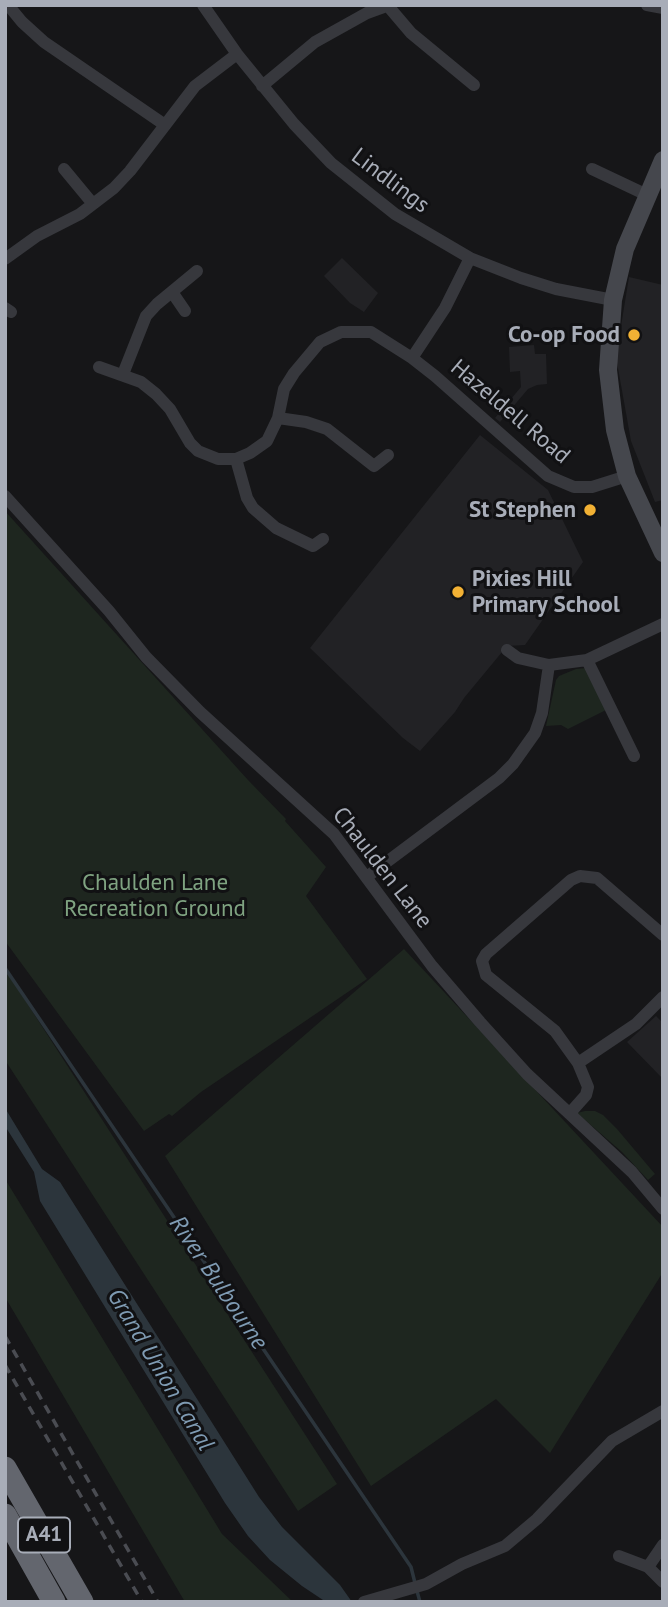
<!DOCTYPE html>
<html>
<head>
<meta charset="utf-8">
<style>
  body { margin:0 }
  #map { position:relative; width:668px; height:1607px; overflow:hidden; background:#161618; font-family:"PT Sans",sans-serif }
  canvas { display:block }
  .frame { position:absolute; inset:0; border:7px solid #a8adb8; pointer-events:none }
</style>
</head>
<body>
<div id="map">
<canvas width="668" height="1607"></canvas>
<div class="frame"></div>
</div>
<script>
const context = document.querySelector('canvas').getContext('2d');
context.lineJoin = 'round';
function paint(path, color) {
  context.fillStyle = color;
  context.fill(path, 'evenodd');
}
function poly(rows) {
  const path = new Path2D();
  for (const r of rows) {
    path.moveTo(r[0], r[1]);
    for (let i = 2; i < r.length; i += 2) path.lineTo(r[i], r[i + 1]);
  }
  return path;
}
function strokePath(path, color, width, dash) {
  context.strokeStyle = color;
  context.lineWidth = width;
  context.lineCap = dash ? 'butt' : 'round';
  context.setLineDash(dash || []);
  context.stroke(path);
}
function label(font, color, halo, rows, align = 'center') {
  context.font = font + ' "PT Sans",sans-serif';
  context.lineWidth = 6;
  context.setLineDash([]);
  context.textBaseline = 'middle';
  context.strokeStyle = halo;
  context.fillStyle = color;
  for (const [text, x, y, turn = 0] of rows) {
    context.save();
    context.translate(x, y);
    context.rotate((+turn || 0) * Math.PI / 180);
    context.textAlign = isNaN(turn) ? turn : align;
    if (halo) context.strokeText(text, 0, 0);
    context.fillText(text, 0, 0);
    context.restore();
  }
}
paint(poly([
  [342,258,378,293,364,312,350,303,324,276],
  [629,277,663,285,663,500,655,502,631,441,616,357],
  [534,345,535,354,546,354,547,384,537,385,528,389,500,422,495,418,521,387,520,371,510,372,509,347],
  [480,435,548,490,583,562,525,645,507,646,464,698,455,712,420,751,403,738,310,648],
  [656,1016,663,1023,663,1079,627,1042]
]), '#222225');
paint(poly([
  [5,511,248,780,286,819,285,821,326,867,306,896,367,979,201,1092,172,1116,169,1114,144,1131,5,941],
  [587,668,606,710,568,729,561,725,546,726,556,680,559,676,576,669],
  [404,949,663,1227,663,1272,550,1453,496,1399,371,1486,165,1156],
  [5,969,337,1484,298,1511,5,1060],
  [585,1111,595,1111,603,1115,617,1129,655,1174,648,1180,622,1152,577,1113],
  [5,1179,222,1534,293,1602,185,1602,5,1297]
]), '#1e261f');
paint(poly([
  [5,1108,42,1169,60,1182,259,1497,282,1527,340,1585,352,1602,323,1600,302,1586,270,1560,248,1536,225,1503,40,1201,34,1172,5,1126]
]), '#2c353c');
strokePath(poly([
  [5,968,411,1567,415,1583],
  [417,1591,420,1602]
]), '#2c353c', 3.5);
strokePath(poly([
  [8,5,22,22,44,42,165,125],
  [203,5,237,54,294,124,331,163,395,214,470,258,521,278,556,289,613,300],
  [647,5,663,8],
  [388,6,411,33,474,85],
  [262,86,315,42,367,13,389,5],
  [64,169,93,204],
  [592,169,647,195],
  [5,259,37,236,80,214,114,188,130,171,195,86,237,54],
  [172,292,185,311],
  [5,308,11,312],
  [412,358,445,308,470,258],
  [99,367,141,382,156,394,170,409,190,443,198,451,218,459,236,459,250,453,267,441,278,418,284,389,294,373,320,342,341,332,371,332,412,358,435,376,548,476,574,487,592,487,627,476],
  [123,374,146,316,157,304,197,271],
  [278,418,306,422,327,429,374,466,388,455],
  [236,459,247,498,253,508,276,528,313,546,323,539],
  [5,496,109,611,146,657,200,712,334,834,432,966,480,1022,527,1074,632,1172,663,1209],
  [507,650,518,658,549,665,587,660,663,624],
  [587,660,634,756],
  [368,876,499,778,513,764,535,733,542,713,549,665],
  [578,1063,555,1031,486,975,482,961,486,954,571,880,580,876,597,878,663,935],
  [570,1113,586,1095,588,1087,578,1063,636,1024,663,997],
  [619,1556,648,1567,663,1582],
  [648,1567,663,1545],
  [364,1602,426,1584,462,1564,505,1546,537,1519,612,1441,663,1411]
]), '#37383d', 12);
strokePath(poly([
  [663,160,625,249,613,300,608,370,615,430,627,476,663,553]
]), '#45474d', 18);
strokePath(poly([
  [5,1468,82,1602],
  [5,1515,54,1602]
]), '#63666e', 23);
strokePath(poly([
  [5,1336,158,1602],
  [5,1365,142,1602]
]), '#4a4c52', 3.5, [9, 7]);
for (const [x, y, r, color] of [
  [634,335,7,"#f2b134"],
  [590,510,7,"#f2b134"],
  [458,592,7,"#f2b134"]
]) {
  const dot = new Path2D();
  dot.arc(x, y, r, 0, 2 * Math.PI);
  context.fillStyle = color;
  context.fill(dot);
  strokePath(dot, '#111113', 2.5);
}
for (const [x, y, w] of [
  [44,1535,52]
]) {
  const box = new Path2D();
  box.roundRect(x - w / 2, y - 17.5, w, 35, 5);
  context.fillStyle = '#111113';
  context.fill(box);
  strokePath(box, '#a8adb8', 2);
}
label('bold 21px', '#a8adb8', null, [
  ["A41",44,1535]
]);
label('23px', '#a8adb8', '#111113', [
  ["Lindlings",390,181,37],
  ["Hazeldell Road",510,412,40],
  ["Chaulden Lane",382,868,52]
]);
label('bold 23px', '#a8adb8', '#111113', [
  ["Co-op Food",620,335],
  ["St Stephen",576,510],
  ["Pixies Hill",472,579,"left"],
  ["Primary School",472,605,"left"]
], 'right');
label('23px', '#7fa381', '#111113', [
  ["Chaulden Lane",155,883],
  ["Recreation Ground",155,909]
]);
label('italic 24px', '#7f9bb3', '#111113', [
  ["River Bulbourne",218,1283,56],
  ["Grand Union Canal",160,1370,59]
]);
</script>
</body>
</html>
